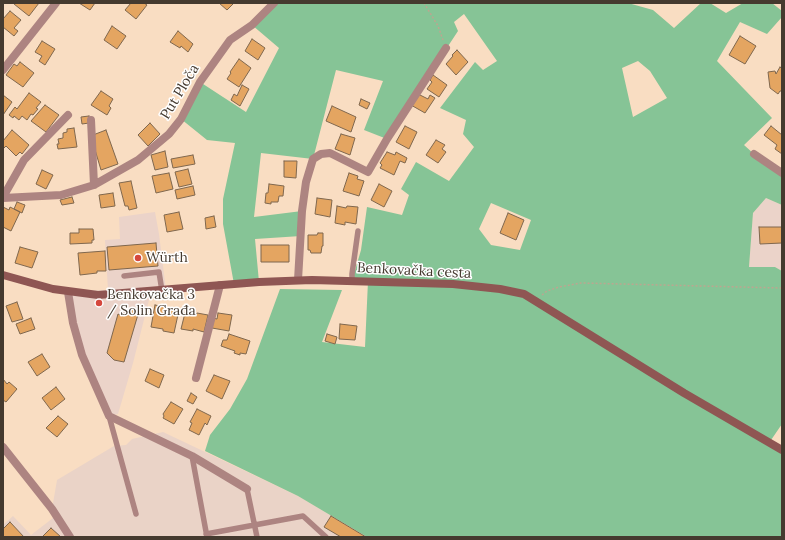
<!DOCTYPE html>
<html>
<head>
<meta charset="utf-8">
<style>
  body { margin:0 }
  #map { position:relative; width:785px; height:540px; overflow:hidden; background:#f9ddc2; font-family:Lora,serif }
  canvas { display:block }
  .frame { position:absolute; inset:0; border:4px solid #453a2f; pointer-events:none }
</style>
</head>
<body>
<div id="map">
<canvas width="785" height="540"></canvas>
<div class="frame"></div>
</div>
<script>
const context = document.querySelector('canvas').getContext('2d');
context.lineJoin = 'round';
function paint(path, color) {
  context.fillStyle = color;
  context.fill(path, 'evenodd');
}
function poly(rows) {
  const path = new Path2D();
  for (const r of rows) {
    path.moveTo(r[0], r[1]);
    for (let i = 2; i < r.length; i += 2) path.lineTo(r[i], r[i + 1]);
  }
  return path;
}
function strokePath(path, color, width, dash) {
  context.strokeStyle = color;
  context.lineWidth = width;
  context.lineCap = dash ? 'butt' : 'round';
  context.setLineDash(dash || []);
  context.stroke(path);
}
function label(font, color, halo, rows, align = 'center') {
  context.font = font + ' Lora,serif';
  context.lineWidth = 3;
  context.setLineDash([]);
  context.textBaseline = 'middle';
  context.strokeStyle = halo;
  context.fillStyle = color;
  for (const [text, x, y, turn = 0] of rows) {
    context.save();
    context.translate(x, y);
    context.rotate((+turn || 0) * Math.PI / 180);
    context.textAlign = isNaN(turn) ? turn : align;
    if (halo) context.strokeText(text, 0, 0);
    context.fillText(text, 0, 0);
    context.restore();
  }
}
paint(poly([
  [766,198,782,205,782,271,775,267,749,267,753,213],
  [155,212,159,234,166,290,151,292,133,363,118,414,109,416,82,355,68,292,108,290,105,240,120,239,119,217]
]), '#ebd3c9');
paint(poly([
  [163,432,298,496,367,537,3,537,3,525,13,516,31,535,53,518,52,509,57,480,114,446,126,445,132,439]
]), '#ead3c7');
paint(poly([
  [274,3,628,3,653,10,674,28,701,3,710,3,726,13,743,3,772,3,782,11,782,17,767,34,740,22,717,61,772,118,744,145,754,154,782,173,782,205,766,198,753,213,749,267,775,267,782,271,782,424,769,443,782,450,782,537,367,537,298,496,205,451,210,435,230,409,247,379,280,289,342,290,322,342,365,347,368,281,352,281,361,250,367,207,402,215,409,195,401,189,416,162,449,181,474,147,463,134,466,120,440,108,475,62,483,70,497,61,464,14,454,22,458,31,387,139,364,130,383,81,336,70,313,159,261,153,254,217,302,211,301,236,255,239,259,282,234,284,223,224,223,199,235,143,207,140,181,119,200,82,246,112,279,48,252,25],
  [638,61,650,71,667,98,633,117,622,68],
  [491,203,531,220,520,250,491,245,479,229]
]), '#86c496');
const building = poly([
  [15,3,39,3,29,16,14,4,15,3],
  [79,3,95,3,90,10,79,3],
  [131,3,144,3,147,5,136,19,125,10,131,3],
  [219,3,234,3,227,10,219,3],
  [10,11,21,20,14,28,18,31,14,36,3,27,3,19,10,11],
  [112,26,126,36,117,49,104,40,112,26],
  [178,31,193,44,188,52,181,46,180,48,170,42,178,31],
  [740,36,756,46,745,64,729,55,740,36],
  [252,39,265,48,258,60,245,51,252,39],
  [42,41,55,49,45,65,39,61,42,56,35,52,42,41],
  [457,50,468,62,456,75,446,64,453,56,452,55,457,50],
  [239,59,251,68,239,87,227,79,231,73,230,72,239,59],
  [20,62,34,73,23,87,6,75,14,64,17,66,20,62],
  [780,67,782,69,782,91,780,91,778,94,770,88,768,72,775,71,776,74,780,67],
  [433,75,447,85,439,97,427,89,432,82,430,80,433,75],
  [242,85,249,89,240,106,231,100,234,94,237,96,242,85],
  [101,91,113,99,109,106,111,108,107,115,91,105,101,91],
  [29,93,41,102,36,108,38,109,33,115,31,114,27,120,22,116,19,120,14,116,13,118,9,115,15,107,17,109,29,93],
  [418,94,428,99,430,95,435,98,425,113,411,105,418,94],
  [3,95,12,102,3,115,3,95],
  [361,99,370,103,367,109,359,105,361,99],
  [45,105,59,115,46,132,31,121,45,105],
  [332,106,356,117,351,132,326,121,332,106],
  [89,116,89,123,82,124,81,117,89,116],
  [150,123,160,134,148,146,138,135,150,123],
  [405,126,417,132,409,149,396,142,405,126],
  [771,126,782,135,782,154,775,149,777,145,764,135,771,126],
  [74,128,77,147,58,149,57,144,59,144,58,139,63,138,63,133,67,132,67,129,74,128],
  [12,130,29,145,22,154,20,152,16,156,6,146,4,148,3,146,3,141,12,130],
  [106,130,118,164,101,170,93,143,93,135,106,130],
  [341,134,355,138,350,155,335,149,341,134],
  [436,140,445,145,442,149,446,152,438,163,426,155,436,140],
  [165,151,168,167,155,170,151,155,165,151],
  [387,152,395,155,396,152,407,158,405,163,400,161,394,175,380,168,382,165,380,163,387,152],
  [193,155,195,164,173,168,171,159,193,155],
  [284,161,297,161,296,178,284,177,284,161],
  [188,169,192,184,179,187,175,172,188,169],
  [42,170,53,175,46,189,36,184,42,170],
  [169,173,173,189,156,193,152,176,169,173],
  [349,173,358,176,357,179,364,181,359,196,343,191,349,173],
  [131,181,137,208,129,210,128,206,125,206,119,183,131,181],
  [269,184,284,186,283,196,279,196,278,202,271,202,271,204,265,203,266,193,268,193,269,184],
  [379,184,392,191,384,207,371,200,379,184],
  [193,186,195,195,177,199,175,190,193,186],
  [113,193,115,206,101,208,99,195,113,193],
  [72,197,74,203,62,205,60,200,72,197],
  [317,198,332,200,330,217,315,214,317,198],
  [17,202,25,205,22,213,14,209,17,202],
  [337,206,346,208,347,206,358,207,356,224,345,222,345,225,335,223,337,206],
  [3,207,9,210,10,207,20,212,11,231,3,227,3,207],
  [179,212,183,229,167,232,164,215,179,212],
  [508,213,524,220,516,240,500,233,508,213],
  [214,216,216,227,206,229,205,218,214,216],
  [759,227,782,227,782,243,760,244,759,227],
  [79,229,93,229,94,240,92,240,92,243,70,244,70,233,79,233,79,229],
  [318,233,323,233,323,246,322,246,321,253,311,253,310,250,308,250,308,235,317,235,318,233],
  [156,243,158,266,109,270,107,247,156,243],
  [261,245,289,245,289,262,261,262,261,245],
  [20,247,38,252,32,268,15,263,20,247],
  [105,251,106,271,97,271,97,273,80,275,78,253,105,251],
  [17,302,23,319,12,322,6,306,17,302],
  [155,305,179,310,174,333,163,331,163,329,151,327,155,305],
  [133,309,139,311,124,362,114,360,107,353,118,314,122,316,123,314,133,309],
  [185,313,196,315,197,313,208,315,204,332,193,329,193,331,181,329,185,313],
  [218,313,232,315,229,331,212,328,213,318,217,319,218,313],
  [31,318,35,329,20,334,16,324,31,318],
  [340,324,357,326,355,340,339,339,340,324],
  [229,334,250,341,246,354,240,353,240,355,234,353,235,351,221,346,223,340,227,340,229,334],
  [327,334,337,337,335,344,325,341,327,334],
  [42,354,50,367,37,376,28,362,42,354],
  [150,369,164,375,159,388,145,381,150,369],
  [214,375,230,381,222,399,206,391,214,375],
  [3,379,7,384,9,382,17,389,6,402,3,400,3,379],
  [56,387,65,399,51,410,42,398,56,387],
  [191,393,197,397,193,404,187,401,191,393],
  [171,402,183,409,174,424,163,418,164,416,163,414,171,402],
  [197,409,211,416,207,425,205,423,199,435,189,430,192,423,190,422,197,409],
  [58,416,68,424,57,437,46,428,58,416],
  [331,516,366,537,341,537,324,527,331,516],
  [10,522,24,537,3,537,3,529,10,522],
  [51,528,61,537,42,537,51,528]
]);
paint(building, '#e4a561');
strokePath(building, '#7f674e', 1);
strokePath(poly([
  [424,3,438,26,443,40],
  [542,295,547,291,559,287,581,283,782,288]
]), '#bca690', 1.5, [2, 2]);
strokePath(poly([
  [124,276,159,272,162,291],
  [352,281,352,274,358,231],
  [109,416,136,514],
  [192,456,207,537],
  [247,489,257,537],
  [206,534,303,516,326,537]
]), '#ad8481', 5.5);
strokePath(poly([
  [3,70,56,3],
  [91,120,94,185],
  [754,154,782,173],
  [3,197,24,160,68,115],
  [3,198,61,195,94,185,138,160,169,134,181,119,200,82,230,40,252,25,274,3],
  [298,280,302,211,306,182,313,159,321,154,330,153,368,172,387,139,446,48],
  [68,292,73,323,82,355,109,416,192,456,247,489],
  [196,378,220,285],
  [3,447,52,509,70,537]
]), '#ad8481', 8);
strokePath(poly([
  [3,275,53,289,98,295,259,282,312,280,453,284,500,289,524,294,684,393,782,450]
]), '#8f5653', 8);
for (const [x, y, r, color] of [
  [138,258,4,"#d5473c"],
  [99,303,4,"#d5473c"]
]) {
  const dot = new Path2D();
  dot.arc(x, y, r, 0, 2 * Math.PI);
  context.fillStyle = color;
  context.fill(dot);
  strokePath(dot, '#fff', 1.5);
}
label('14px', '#453a2f', '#fff', [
  ["Put Ploča",180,92,-59],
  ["Benkovačka cesta",414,271,3]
]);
label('14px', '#453a2f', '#fff', [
  ["Würth",146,258],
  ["Benkovačka 3",107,295],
  ["/ Solin Građa",107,311]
], 'left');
</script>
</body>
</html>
